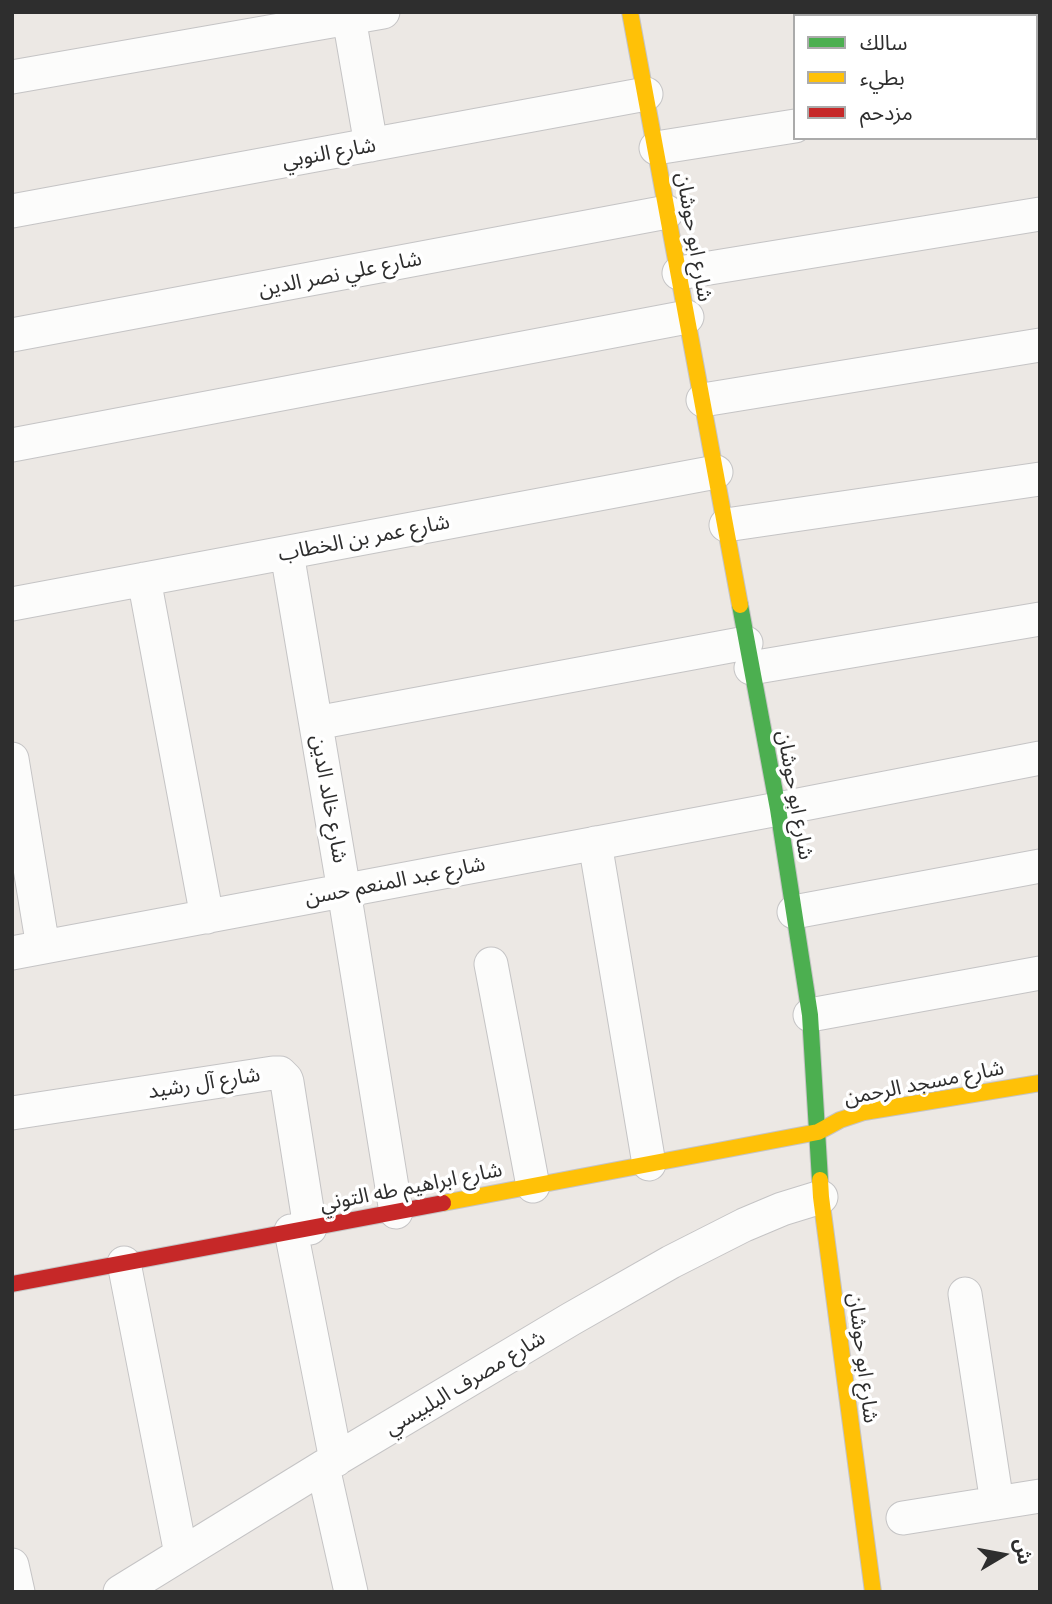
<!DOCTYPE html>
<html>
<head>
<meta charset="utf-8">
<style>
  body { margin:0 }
  #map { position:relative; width:1052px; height:1604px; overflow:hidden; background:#ece8e4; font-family:"Public Sans","Noto Sans Arabic",sans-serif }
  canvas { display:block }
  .frame { position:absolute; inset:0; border:14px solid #2e2e2e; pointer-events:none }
  .legend { position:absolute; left:793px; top:14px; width:245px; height:126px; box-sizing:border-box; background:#fff; border:2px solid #ababab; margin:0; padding:9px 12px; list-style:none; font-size:21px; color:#2e2e2e }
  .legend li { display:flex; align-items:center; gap:14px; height:35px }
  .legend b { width:35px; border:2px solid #ababab }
  .north { position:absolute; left:968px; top:1520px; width:70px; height:70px; -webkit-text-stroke:5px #fff; paint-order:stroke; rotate:80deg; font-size:19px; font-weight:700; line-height:28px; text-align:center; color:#2e2e2e }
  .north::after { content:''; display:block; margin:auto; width:24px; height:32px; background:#2e2e2e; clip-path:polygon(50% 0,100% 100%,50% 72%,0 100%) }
</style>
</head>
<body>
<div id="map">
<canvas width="1052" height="1604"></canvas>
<div class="frame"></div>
<ul class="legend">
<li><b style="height:9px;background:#4caf50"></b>سالك</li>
<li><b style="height:9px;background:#ffc107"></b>بطيء</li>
<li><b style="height:9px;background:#c62828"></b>مزدحم</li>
</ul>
<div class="north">ش</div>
</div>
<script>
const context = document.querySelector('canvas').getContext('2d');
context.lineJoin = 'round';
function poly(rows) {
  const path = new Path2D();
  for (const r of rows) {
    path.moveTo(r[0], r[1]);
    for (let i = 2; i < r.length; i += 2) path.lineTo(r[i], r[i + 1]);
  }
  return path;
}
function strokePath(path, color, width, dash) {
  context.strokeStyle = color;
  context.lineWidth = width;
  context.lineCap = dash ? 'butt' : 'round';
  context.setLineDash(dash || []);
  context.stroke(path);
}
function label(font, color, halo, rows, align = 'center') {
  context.font = font + ' "Public Sans","Noto Sans Arabic",sans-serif';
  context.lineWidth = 7;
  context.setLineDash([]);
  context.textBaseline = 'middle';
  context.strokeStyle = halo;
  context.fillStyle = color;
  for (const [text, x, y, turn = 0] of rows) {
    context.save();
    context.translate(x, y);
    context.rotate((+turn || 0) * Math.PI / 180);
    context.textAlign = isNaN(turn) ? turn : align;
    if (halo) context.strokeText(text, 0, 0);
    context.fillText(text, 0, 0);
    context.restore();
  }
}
const street = poly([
  [348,12,371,145],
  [949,12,949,16],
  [12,77,383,12],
  [1036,89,1040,88],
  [656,148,795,126],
  [12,211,646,94],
  [679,273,1040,214],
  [12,335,667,212],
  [703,400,1040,345],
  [12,445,687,317],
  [726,525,1040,479],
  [287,553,344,891,396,1212],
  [144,579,207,917],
  [12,604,716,472],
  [751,668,1040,619],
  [316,723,746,643],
  [12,759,43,947],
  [595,843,649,1164],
  [794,912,1040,866],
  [12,953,778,809,1040,758],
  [491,964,533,1186],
  [810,1015,1040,973],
  [12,1113,273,1073,280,1073,286,1079,287,1082,310,1228],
  [291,1231,336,1460],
  [124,1263,181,1554],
  [965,1294,997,1503],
  [323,1467,351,1592],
  [903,1518,1040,1496],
  [12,1565,18,1592],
  [120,1592,323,1467,571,1319,671,1262,744,1225,782,1209,821,1197]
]);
const fast = poly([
  [740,605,778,809,810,1015,820,1180]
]);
const slow = poly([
  [630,12,740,605],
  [820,1180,821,1197,873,1592],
  [443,1203,818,1132,840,1120,864,1112,1040,1083]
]);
const jam = poly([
  [12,1284,443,1203]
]);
strokePath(street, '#c5c4c5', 35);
strokePath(fast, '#c5c4c5', 18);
strokePath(slow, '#c5c4c5', 18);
strokePath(jam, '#c5c4c5', 18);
strokePath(street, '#fcfcfb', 33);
strokePath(fast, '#4caf50', 16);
strokePath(slow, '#ffc107', 16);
strokePath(jam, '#c62828', 16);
label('21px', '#2e2e2e', '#fff', [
  ["شارع النوبي",329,153,-10],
  ["شارع ابو حوشان",694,237,80],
  ["شارع علي نصر الدين",340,274,-11],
  ["شارع عمر بن الخطاب",364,538,-11],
  ["شارع ابو حوشان",795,795,80],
  ["شارع خالد الدين",329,799,80],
  ["شارع عبد المنعم حسن",395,881,-11],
  ["شارع آل رشيد",204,1083,-9],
  ["شارع مسجد الرحمن",924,1083,-11],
  ["شارع ابراهيم طه التوني",411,1187,-11],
  ["شارع ابو حوشان",863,1358,83],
  ["شارع مصرف البلبيسي",465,1383,-31]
]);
</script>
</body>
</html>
